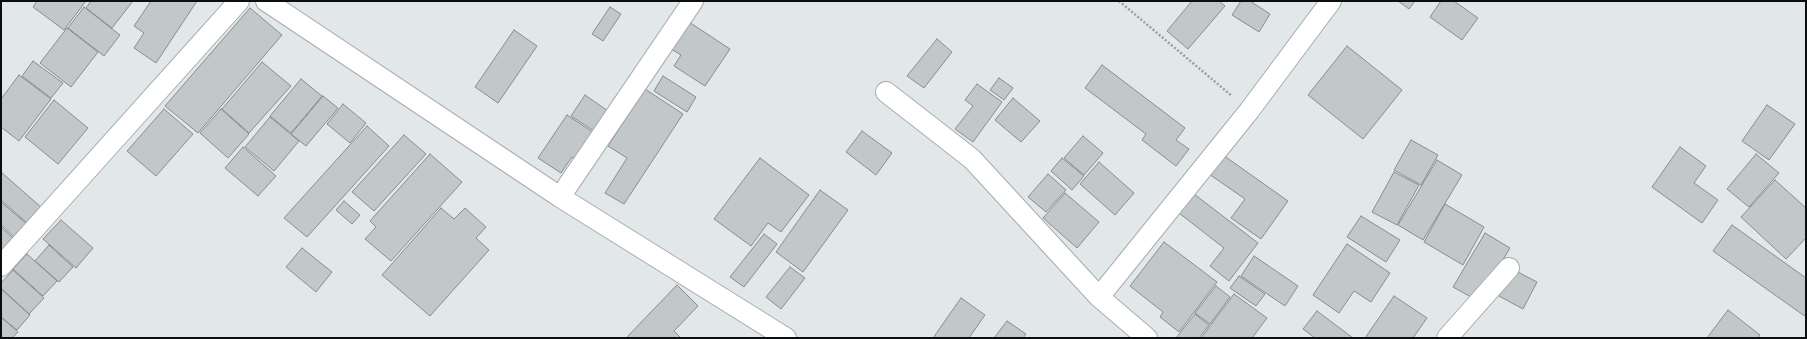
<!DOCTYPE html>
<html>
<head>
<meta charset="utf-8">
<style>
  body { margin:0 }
  #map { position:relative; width:1807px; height:339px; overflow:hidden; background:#e2e8ea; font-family:"Titillium Web",sans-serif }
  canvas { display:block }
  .frame { position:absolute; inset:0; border:2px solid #0b0d0e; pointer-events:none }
</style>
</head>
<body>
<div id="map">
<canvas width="1807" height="339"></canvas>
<div class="frame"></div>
</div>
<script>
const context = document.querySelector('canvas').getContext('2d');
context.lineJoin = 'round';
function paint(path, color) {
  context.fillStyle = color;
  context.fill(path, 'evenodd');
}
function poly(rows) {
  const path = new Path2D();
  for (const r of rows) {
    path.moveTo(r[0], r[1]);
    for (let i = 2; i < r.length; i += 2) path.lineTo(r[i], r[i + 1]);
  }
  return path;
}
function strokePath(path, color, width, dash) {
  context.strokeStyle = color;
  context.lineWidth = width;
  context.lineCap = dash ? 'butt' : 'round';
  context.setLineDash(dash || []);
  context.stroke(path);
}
const building = poly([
  [37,1,86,1,64,30,33,7,37,1],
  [91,1,133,1,112,28,86,8,91,1],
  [151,1,197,1,156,63,134,48,144,33,134,26,151,1],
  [1192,1,1219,1,1225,6,1188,49,1167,31,1192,1],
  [1241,1,1250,1,1270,14,1259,32,1232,15,1241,1],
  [1398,1,1415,1,1409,9,1398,1],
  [1441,1,1454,1,1478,18,1462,40,1430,17,1441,1],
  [84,7,120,35,104,56,68,28,84,7],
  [610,7,621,14,603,41,592,34,610,7],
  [250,8,282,35,198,133,165,106,250,8],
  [689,22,730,49,705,86,674,66,681,55,671,49,689,22],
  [67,28,98,52,71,87,40,63,67,28],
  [514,30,537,46,498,103,475,87,514,30],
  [937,39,952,52,924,88,907,76,937,39],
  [1347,46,1402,90,1363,139,1308,95,1347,46],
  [33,61,63,83,51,98,22,76,33,61],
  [262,62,291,86,249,133,222,109,262,62],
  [1102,65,1185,128,1176,140,1189,149,1176,166,1142,140,1146,134,1085,88,1102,65],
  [19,75,51,99,19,141,1,127,1,99,19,75],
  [663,76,696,97,687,112,654,91,663,76],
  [999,78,1013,88,1004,100,990,90,999,78],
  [301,79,322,96,291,133,270,116,301,79],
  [977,84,1002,102,973,142,955,129,973,106,965,100,977,84],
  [645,89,683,114,624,204,605,193,627,158,608,146,645,89],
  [585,95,608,111,594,131,571,116,585,95],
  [323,96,338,108,306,146,291,134,323,96],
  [1013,98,1040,121,1021,142,995,120,1013,98],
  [54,100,88,128,58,164,25,137,54,100],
  [343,104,366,123,350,143,327,124,343,104],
  [1767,105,1795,124,1769,160,1742,141,1767,105],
  [164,109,193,134,156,176,127,151,164,109],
  [221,109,249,134,228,158,200,133,221,109],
  [567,115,597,135,579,162,572,157,561,173,538,158,567,115],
  [270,117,299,141,274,171,245,147,270,117],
  [367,126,389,146,307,237,284,218,367,126],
  [862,131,892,153,876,175,846,152,862,131],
  [404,135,426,154,374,211,352,192,404,135],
  [1083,136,1103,153,1084,175,1064,158,1083,136],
  [1411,140,1438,155,1421,185,1394,170,1411,140],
  [243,147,276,176,258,196,225,168,243,147],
  [1680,147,1706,166,1694,183,1718,200,1702,223,1652,187,1680,147],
  [430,154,462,182,391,261,365,239,376,227,370,221,430,154],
  [1756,154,1779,173,1749,207,1727,189,1756,154],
  [1223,155,1288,201,1261,239,1231,218,1245,199,1209,174,1223,155],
  [760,158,809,195,781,232,768,223,751,246,714,219,760,158],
  [1062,158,1084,176,1072,190,1051,171,1062,158],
  [1437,160,1462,175,1423,240,1398,225,1437,160],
  [1099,162,1134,193,1115,215,1080,184,1099,162],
  [1,172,42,208,28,224,1,200,1,172],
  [1394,172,1419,185,1397,225,1372,212,1394,172],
  [1048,174,1066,190,1046,212,1028,197,1048,174],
  [1775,180,1806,208,1806,238,1786,259,1741,217,1775,180],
  [820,190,848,210,803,272,776,252,820,190],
  [1065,193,1099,222,1077,248,1043,218,1065,193],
  [1194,194,1258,243,1229,281,1210,266,1224,248,1179,213,1194,194],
  [344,201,360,215,352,224,336,210,344,201],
  [1,202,28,225,16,239,1,225,1,202],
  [1445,204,1484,227,1463,265,1424,242,1445,204],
  [441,208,454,219,465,208,486,227,476,238,489,250,430,316,382,275,441,208],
  [1361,216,1400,240,1386,262,1347,237,1361,216],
  [61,220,93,248,76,268,43,239,61,220],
  [1732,225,1806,278,1806,317,1713,251,1732,225],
  [1,227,14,239,1,254,1,227],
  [1485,233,1510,248,1478,301,1453,287,1485,233],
  [764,234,777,244,744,287,730,277,764,234],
  [1164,242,1217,282,1179,332,1160,317,1163,312,1130,286,1164,242],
  [1347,244,1390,273,1371,302,1354,291,1339,313,1313,295,1347,244],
  [49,245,73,267,59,282,35,261,49,245],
  [302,248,332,272,316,292,286,267,302,248],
  [27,254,57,281,43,296,13,269,27,254],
  [1254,256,1298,286,1285,306,1241,276,1254,256],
  [790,267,805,278,781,309,766,297,790,267],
  [1512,269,1537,282,1523,309,1499,296,1512,269],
  [13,270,44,298,29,314,1,288,1,283,13,270],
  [1239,276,1265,294,1256,306,1230,288,1239,276],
  [677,285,698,306,674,331,681,338,626,338,677,285],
  [1216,286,1230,297,1210,324,1195,313,1216,286],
  [1,289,30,315,17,330,1,317,1,289],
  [1234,294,1267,318,1252,338,1201,338,1234,294],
  [1394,296,1427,318,1413,338,1365,338,1394,296],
  [961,298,985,315,969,338,933,338,961,298],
  [1728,310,1760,335,1758,338,1707,338,1728,310],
  [1317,311,1353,338,1315,338,1303,329,1317,311],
  [1195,314,1209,325,1199,338,1176,338,1195,314],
  [1,317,18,332,12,338,1,338,1,317],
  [1007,321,1026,334,1023,338,994,338,1007,321]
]);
paint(building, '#c2c8c9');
strokePath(building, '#878d8e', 1);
const street = poly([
  [266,1,560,197,786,338],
  [886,92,972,159,1099,297,1147,338],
  [560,197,693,1],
  [1,266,239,1],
  [1099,297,1249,111,1331,1],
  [1447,338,1509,268]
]);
strokePath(street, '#a7adae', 22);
strokePath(poly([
  [1119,1,1232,96]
]), '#999e9f', 2.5, [2, 2]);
strokePath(street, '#fff', 20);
</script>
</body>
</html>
